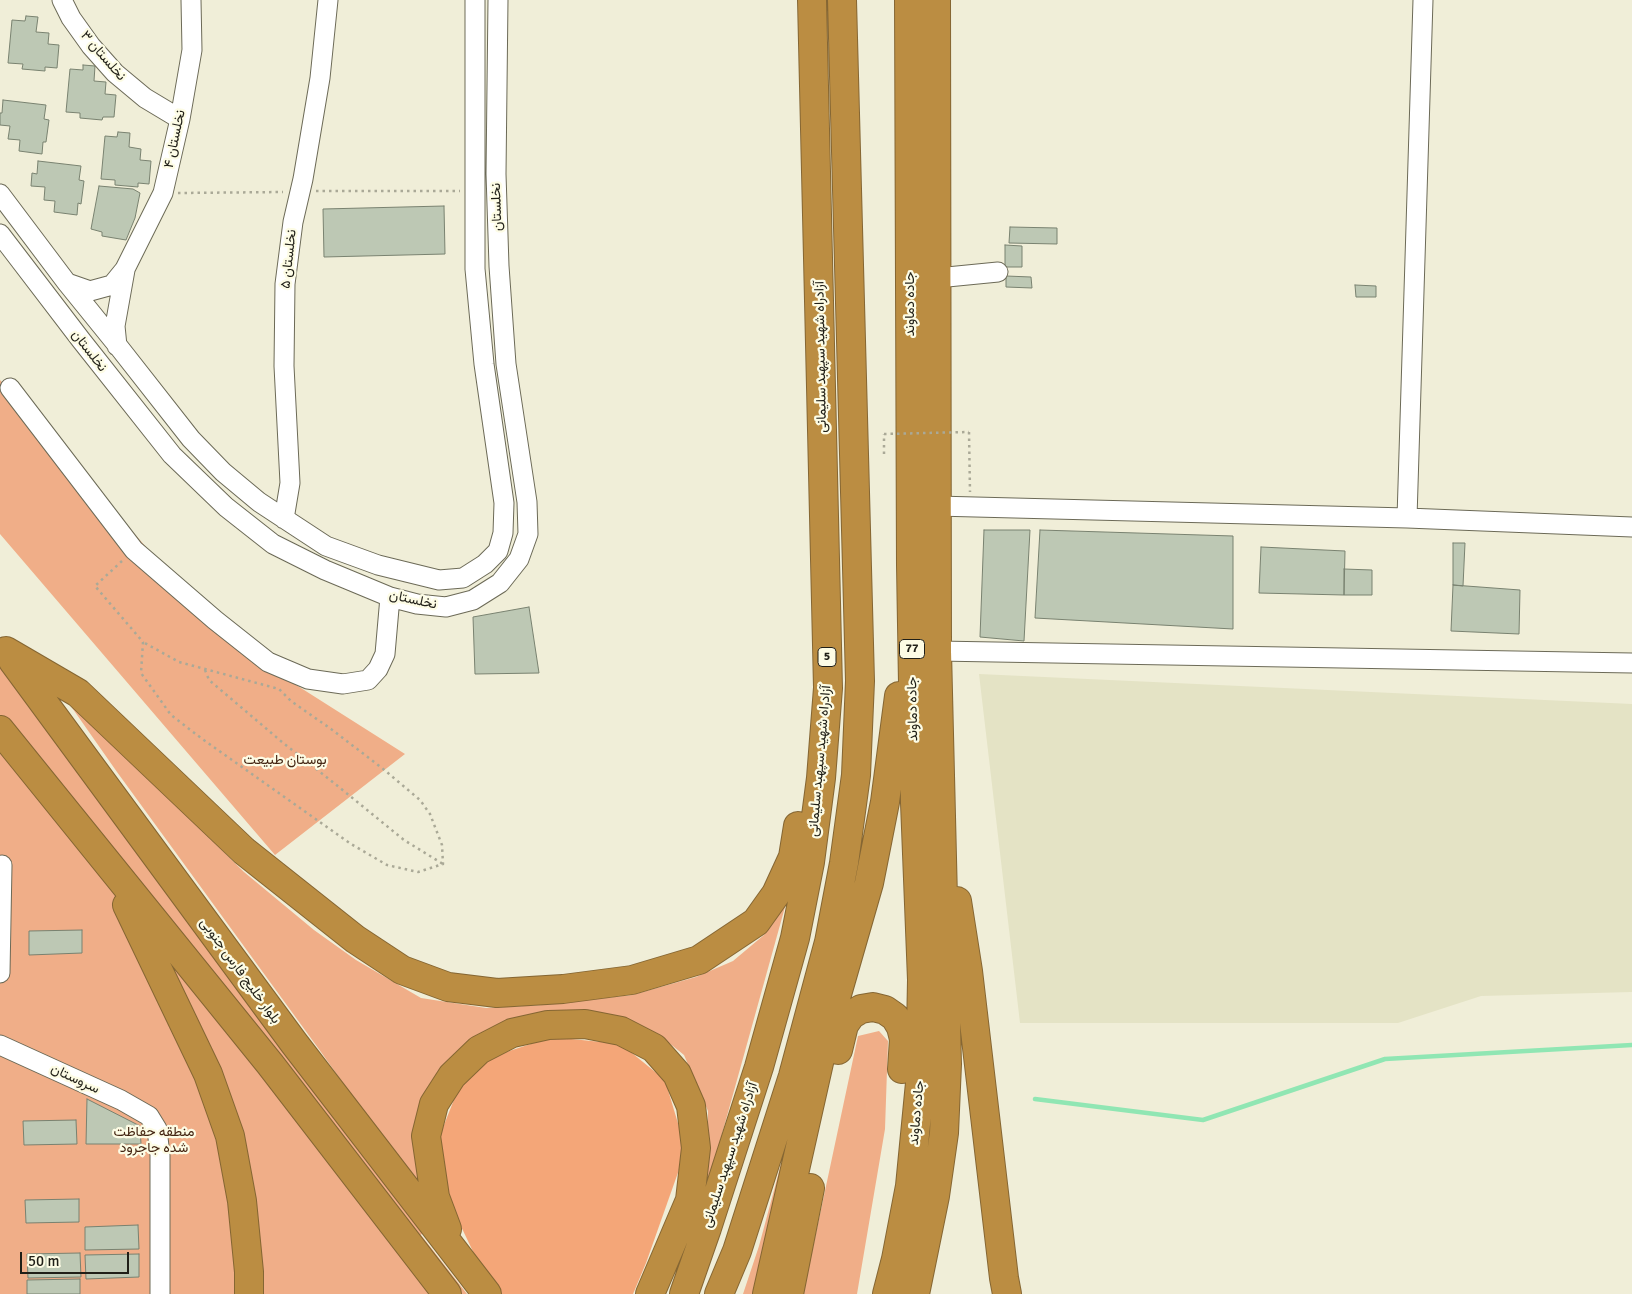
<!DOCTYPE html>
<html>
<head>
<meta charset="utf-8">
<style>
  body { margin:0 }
  #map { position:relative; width:1632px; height:1294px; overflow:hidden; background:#f0eed8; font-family:Signika,sans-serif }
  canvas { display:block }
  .scale { position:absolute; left:20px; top:1252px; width:109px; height:22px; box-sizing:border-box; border:2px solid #201f17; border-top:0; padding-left:6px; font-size:15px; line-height:18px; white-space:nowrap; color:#201f17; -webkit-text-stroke:4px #fdfce5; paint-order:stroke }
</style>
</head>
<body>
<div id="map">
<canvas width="1632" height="1294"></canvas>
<div class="scale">50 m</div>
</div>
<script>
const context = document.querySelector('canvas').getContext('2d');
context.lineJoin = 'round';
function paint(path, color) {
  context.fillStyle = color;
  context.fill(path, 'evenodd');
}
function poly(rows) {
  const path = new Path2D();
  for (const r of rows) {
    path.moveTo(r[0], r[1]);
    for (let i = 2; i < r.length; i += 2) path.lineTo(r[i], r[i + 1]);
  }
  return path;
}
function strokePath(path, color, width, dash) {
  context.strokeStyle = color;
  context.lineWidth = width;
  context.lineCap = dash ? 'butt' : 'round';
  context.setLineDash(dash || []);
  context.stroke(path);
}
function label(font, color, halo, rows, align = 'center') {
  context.font = font + ' Signika,Vazirmatn,sans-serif';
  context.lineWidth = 4.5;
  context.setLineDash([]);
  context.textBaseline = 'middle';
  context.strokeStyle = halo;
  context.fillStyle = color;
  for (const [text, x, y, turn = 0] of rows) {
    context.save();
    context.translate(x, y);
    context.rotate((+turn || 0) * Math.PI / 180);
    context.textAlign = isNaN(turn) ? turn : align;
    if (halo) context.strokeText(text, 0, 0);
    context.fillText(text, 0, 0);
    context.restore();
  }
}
paint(poly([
  [979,674,1632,704,1632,992,1481,996,1398,1023,1020,1023]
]), '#e4e3c5');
paint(poly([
  [0,380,230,643,405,754,275,855,0,534],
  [0,666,424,1230,421,1235,467,1294,0,1294],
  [68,702,146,775,244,872,314,930,356,960,421,998,486,1008,542,1005,632,995,696,977,733,961,764,935,790,889,707,1188,708,1111,684,1055,658,1034,623,1020,530,1019,434,1085,434,1212,321,1052,117,772],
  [879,1031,888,1041,885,1129,857,1294,803,1294,858,1036],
  [806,1071,759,1294,743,1294,759,1246]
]), '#f0ae88');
paint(poly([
  [552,1037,621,1044,665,1080,686,1150,646,1263,633,1294,501,1294,479,1264,444,1191,440,1135,459,1087,488,1058]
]), '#f4a678');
strokePath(poly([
  [1035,1099,1203,1120,1385,1059,1632,1045]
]), '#90e6b3', 4.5);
const building = poly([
  [26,16,38,17,36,32,49,33,48,44,59,45,57,68,45,67,45,71,22,69,23,64,8,63,12,20,25,21,26,16],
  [83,65,95,66,94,81,106,82,105,94,116,95,114,117,103,117,102,120,80,118,80,113,66,112,70,69,83,70,83,65],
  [3,100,46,105,44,119,49,120,46,142,43,142,42,154,19,151,20,140,8,139,10,126,0,125,0,113,2,113,3,100],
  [118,132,130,133,129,147,141,149,140,160,151,161,149,184,138,183,138,187,115,185,115,180,101,179,105,136,117,137,118,132],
  [38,161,81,166,79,180,84,181,81,204,78,203,77,215,54,212,55,201,44,200,45,187,31,186,32,173,37,174,38,161],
  [99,186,133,189,140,193,135,218,126,240,102,236,102,232,91,229,99,186],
  [444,206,445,254,324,257,323,209,444,206],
  [1010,227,1057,228,1057,244,1009,243,1010,227],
  [1005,245,1022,246,1022,267,1005,267,1005,245],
  [1006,276,1031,277,1032,288,1006,287,1006,276],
  [1355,285,1376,286,1376,297,1356,297,1355,285],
  [984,530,1030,530,1024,641,980,637,984,530],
  [1040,530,1233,536,1233,629,1035,618,1040,530],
  [1453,543,1465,543,1463,586,1453,585,1453,543],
  [1261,547,1345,551,1344,595,1259,593,1261,547],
  [1344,569,1372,570,1372,595,1344,595,1344,569],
  [1453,585,1520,590,1519,634,1451,631,1453,585],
  [529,607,539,673,475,674,473,617,529,607],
  [82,930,82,953,29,955,29,931,82,930],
  [87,1099,140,1126,141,1144,86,1144,87,1099],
  [76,1120,77,1144,24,1145,23,1121,76,1120],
  [79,1199,79,1222,26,1223,25,1200,79,1199],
  [138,1225,139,1249,85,1250,85,1227,138,1225],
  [80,1253,81,1277,28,1278,27,1254,80,1253],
  [139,1254,139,1277,86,1279,85,1255,139,1254],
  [80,1279,80,1294,27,1294,27,1280,80,1279]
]);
paint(building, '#bdc8b4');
strokePath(building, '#798270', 1);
const minor = poly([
  [62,0,71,18,91,46,115,73,145,98,180,119],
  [0,194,67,283,118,346,191,439,223,472,259,502,326,546,378,565,439,580,463,578,485,564,498,551,503,533,504,503,484,364,475,269,475,0],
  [0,234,81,340,172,455,226,507,273,544,325,570,390,597,417,604,446,607,473,600,500,583,519,559,528,534,527,502,506,364,499,266,496,174,498,0],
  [937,278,998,272],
  [67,283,90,291,112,285,125,269,163,193,180,119,192,50,191,0],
  [117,346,115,326,125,270],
  [10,388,134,550,215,620,268,662,308,679,343,684,368,680,378,669,385,654,390,597],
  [936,506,1407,518,1632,527],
  [1407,518,1423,0],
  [284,519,290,483,284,366,285,284,293,222,303,179,320,78,328,0],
  [937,651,1632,663],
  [0,973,2,865],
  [0,1045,121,1100,149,1116,157,1129,160,1155,160,1294]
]);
const highway = poly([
  [6,651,78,693,244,851,355,939,402,970,448,987,497,993,563,989,632,980,699,960,756,922,776,894,793,857,798,826],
  [13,661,294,1043,487,1294],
  [0,730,270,1064,447,1294],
  [957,901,968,971,1004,1278,1007,1294],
  [127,905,208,1074,230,1136,242,1201,249,1272,249,1294],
  [838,1050,844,1025,851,1015,861,1009,873,1007,885,1010,895,1017,901,1027,904,1039,902,1069],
  [447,1229,435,1197,426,1136,434,1104,452,1076,479,1050,512,1033,548,1025,585,1024,621,1031,654,1048,677,1074,691,1106,696,1148,690,1200,650,1294],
  [684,1294,707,1228,759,1067,795,938,810,862,821,778,828,688,812,0],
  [719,1294,737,1251,793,1076,829,942,844,863,856,775,860,681,842,0],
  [767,1294,825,1036,869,883,885,802,899,696],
  [789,1294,810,1188],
  [887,1294,896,1259,910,1186,920,1083,922,980,915,803,911,565,909,0],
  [915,1294,935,1196,944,1133,947,1064,937,651,936,0]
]);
strokePath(minor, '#6c6a57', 21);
strokePath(highway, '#856633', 30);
strokePath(poly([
  [316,191,460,191],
  [178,193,283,192],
  [969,432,970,492],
  [884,454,884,434],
  [122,561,95,586,143,642,141,673,171,715,201,738,351,844,387,865,418,872,443,864,442,845,430,814,420,800,382,768,331,729,291,701,279,689,179,662,143,642],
  [205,670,209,680,282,742,334,783,404,840,443,864]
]), '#aaa997', 2.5, [2.5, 4]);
strokePath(minor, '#fff', 19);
strokePath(highway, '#bb8d42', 28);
strokePath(poly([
  [884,434,969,432]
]), '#aaa997', 2.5, [2.5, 4]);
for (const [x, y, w] of [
  [912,649,25],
  [827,657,18]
]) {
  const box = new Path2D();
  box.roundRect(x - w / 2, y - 9.5, w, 19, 4);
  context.fillStyle = '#fdfce5';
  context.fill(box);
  strokePath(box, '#201f17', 1);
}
label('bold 12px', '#201f17', null, [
  ["77",912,649],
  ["5",827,657]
]);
label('14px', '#201f17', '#fdfce5', [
  ["نخلستان ۳",103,56,49],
  ["نخلستان ۴",175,139,-78],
  ["نخلستان",497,207,-92],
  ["نخلستان ۵",289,259,-84],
  ["جاده دماوند",910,304,-90],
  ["نخلستان",89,351,52],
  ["آزادراه شهید سپهبد سلیمانی",821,357,-91],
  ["نخلستان",413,600,12],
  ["جاده دماوند",913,709,-91],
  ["آزادراه شهید سپهبد سلیمانی",820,761,-85],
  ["بلوار خلیج فارس جنوبی",240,971,54],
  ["سروستان",75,1079,25],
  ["جاده دماوند",917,1113,-85],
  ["آزادراه شهید سپهبد سلیمانی",730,1155,-72]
]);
label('14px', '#442512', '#fdfce5', [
  ["بوستان طبیعت",285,760],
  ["منطقه حفاظت",154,1132],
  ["شده جاجرود",154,1148]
]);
</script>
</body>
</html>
